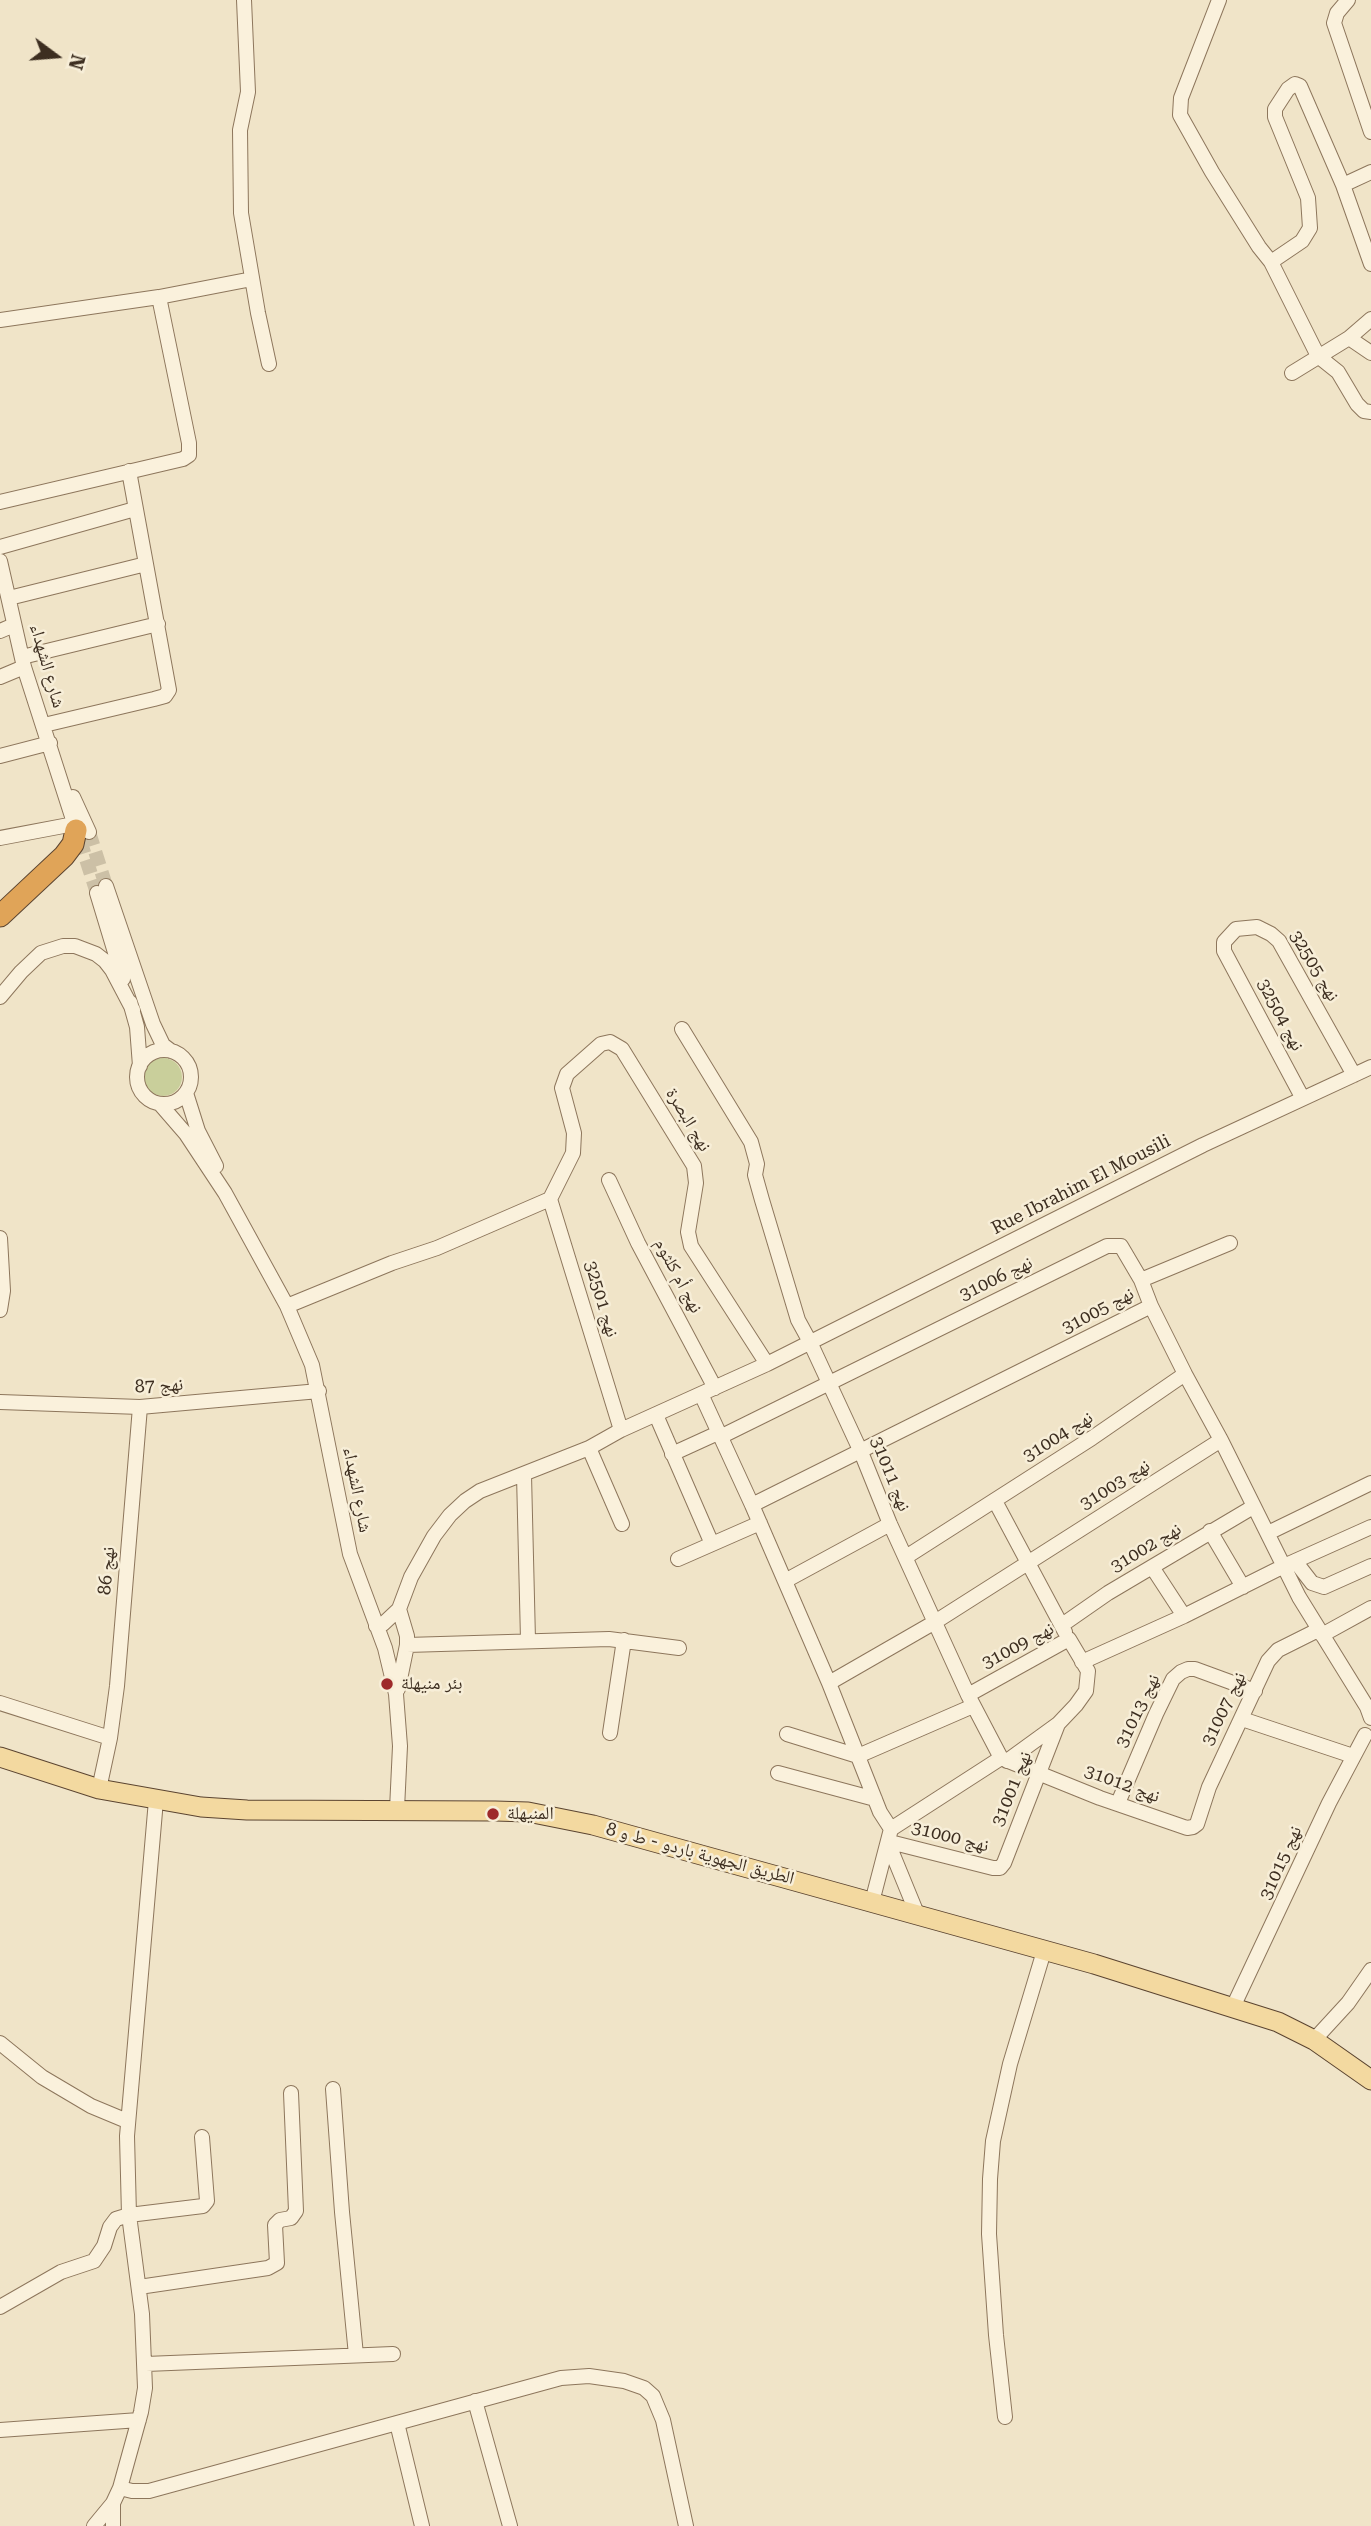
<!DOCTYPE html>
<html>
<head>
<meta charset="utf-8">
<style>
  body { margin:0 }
  #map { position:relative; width:1371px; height:2526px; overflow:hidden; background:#f0e4c8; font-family:"Roboto Serif",serif }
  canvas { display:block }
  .north { position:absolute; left:21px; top:21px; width:70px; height:70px; -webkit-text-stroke:5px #f7eed8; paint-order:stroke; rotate:106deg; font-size:19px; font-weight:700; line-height:28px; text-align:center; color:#3d2e20 }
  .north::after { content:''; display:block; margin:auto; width:24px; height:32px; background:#3d2e20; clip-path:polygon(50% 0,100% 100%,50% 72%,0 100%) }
</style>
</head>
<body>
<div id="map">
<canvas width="1371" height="2526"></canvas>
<div class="north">N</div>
</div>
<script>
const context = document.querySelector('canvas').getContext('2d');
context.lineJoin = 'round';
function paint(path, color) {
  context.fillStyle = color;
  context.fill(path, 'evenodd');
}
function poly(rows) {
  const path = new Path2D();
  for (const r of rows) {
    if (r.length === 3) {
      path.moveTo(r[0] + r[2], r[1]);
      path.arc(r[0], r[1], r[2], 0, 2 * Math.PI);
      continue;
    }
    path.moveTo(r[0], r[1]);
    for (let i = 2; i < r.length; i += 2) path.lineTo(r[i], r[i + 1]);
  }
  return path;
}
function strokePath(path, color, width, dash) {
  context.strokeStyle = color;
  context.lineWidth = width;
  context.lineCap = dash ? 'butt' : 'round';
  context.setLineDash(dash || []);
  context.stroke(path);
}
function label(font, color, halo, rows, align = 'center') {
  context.font = font + ' "Roboto Serif","Noto Naskh Arabic",serif';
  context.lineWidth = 5;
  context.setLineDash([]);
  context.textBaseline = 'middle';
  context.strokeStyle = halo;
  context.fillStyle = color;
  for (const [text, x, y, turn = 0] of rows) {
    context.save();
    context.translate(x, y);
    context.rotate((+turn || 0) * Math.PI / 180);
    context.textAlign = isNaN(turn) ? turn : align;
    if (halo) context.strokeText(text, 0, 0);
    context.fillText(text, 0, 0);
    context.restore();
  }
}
paint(poly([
  [163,1077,19]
]), '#c9cf9b');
strokePath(poly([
  [89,832,106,886],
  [80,840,97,893]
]), '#ccc0a6', 14, [14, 7]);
const minor = poly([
  [244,0,248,92,240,130,241,213,258,313,269,364],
  [1219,0,1181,98,1180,115,1212,172,1259,247,1271,262],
  [1348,0,1337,13,1334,23,1371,132],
  [1371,172,1343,185,1371,264],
  [1343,185,1300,86,1295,84,1288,89,1275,109,1275,117,1308,198,1310,228,1302,241,1271,262,1318,356,1338,372,1357,404,1364,411,1371,412],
  [0,320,159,297,252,279],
  [1349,338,1371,353],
  [1292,373,1349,338,1371,319],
  [0,502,183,459,189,455,189,443,159,297],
  [0,547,135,509],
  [0,561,24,667,78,835],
  [9,598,146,564],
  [0,631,14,625],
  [22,657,158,624],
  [0,677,24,667],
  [44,725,154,699,165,696,169,690,129,471],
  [0,756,50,743],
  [73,797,89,832],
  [0,838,74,824],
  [106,886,153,1024,163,1045,171,1051],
  [97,893,123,979],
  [0,997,21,972,41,953,63,946,75,946,96,954,105,961,112,970,133,1010],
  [130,1002,137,1027,140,1066],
  [682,1029,751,1142,757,1164,755,1175,762,1200,798,1320,810,1342,861,1452,890,1524,968,1695,1001,1758,1100,1798,1187,1828,1193,1827,1197,1824,1209,1787,1268,1661,1278,1650,1318,1630],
  [164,1077,27],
  [186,1093,198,1131,216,1166],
  [1302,1097,1224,951,1224,942,1236,929,1257,927,1271,934,1279,941,1354,1075],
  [160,1104,186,1134,225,1193,287,1306,312,1365,350,1554,385,1648,396,1694,400,1746,397,1809],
  [609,1180,638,1243,715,1388],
  [550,1199,621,1430],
  [0,1238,3,1291,0,1310],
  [1141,1280,1230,1243],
  [287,1306,392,1263,437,1248,550,1199,573,1153,574,1133,562,1088,567,1074,601,1044,610,1042,622,1049,694,1166,696,1183,688,1232,691,1246,767,1364],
  [701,1394,752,1505,829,1683,880,1812,891,1829],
  [0,1402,140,1407,319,1391],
  [656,1415,712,1544],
  [720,1437,1107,1246,1121,1246,1141,1280,1151,1306,1185,1374,1221,1440,1299,1597,1367,1707,1371,1718],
  [589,1448,622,1524],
  [672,1454,718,1433],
  [524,1475,528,1640],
  [995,1501,1065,1632],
  [752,1505,1151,1306],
  [1210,1531,1243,1587],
  [1268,1533,1371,1483],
  [906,1557,1092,1438,1185,1374],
  [678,1559,760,1523],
  [1295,1561,1312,1583,1324,1587,1371,1566],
  [1152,1567,1184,1616],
  [785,1581,890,1524],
  [1062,1625,1108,1593,1253,1507],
  [376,1626,383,1624,399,1609,411,1577,434,1536,450,1515,465,1501,480,1491,589,1448,621,1430,767,1364,1203,1145,1371,1067],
  [1322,1635,1371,1608],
  [407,1645,609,1639,679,1648],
  [1082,1662,1184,1616,1284,1566,1371,1527],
  [829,1683,935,1622,1221,1440],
  [398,1689,407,1645,407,1636,399,1609],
  [968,1695,1069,1639,1088,1671,1086,1691,1076,1705,1058,1724,1007,1761],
  [0,1703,110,1738],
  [1242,1719,1353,1756],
  [610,1733,624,1640],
  [787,1734,858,1756,973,1706],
  [778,1773,875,1799],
  [99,1789,110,1738,117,1686,140,1407],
  [1118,1803,1156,1714,1173,1679,1181,1672,1188,1669,1195,1669,1255,1691],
  [889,1837,893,1855,918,1916],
  [890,1842,993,1868,1000,1868,1004,1863,1058,1724],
  [872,1902,891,1829,1001,1758],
  [1233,2007,1329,1803,1365,1735],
  [1314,2040,1348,2003,1371,1970],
  [0,2043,42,2077,91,2106,127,2121],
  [333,2089,342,2212,356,2355],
  [139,2287,268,2268,277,2263,275,2225,280,2220,291,2218,296,2211,291,2093],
  [0,2307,61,2272,94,2261,104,2246,110,2227,116,2219,129,2215,203,2206,207,2201,202,2137],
  [146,2364,393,2354],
  [475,2401,510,2526],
  [1005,2417,996,2335,989,2234,990,2179,993,2141,1010,2064,1044,1951],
  [397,2423,422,2526],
  [0,2430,139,2420],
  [120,2488,132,2491,149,2491,561,2378,589,2376,624,2381,644,2388,653,2396,663,2420,686,2526],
  [113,2503,113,2526],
  [94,2526,113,2503,120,2488,141,2412,145,2388,142,2314,129,2215,127,2136,156,1800]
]);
const major = poly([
  [0,1757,99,1789,201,1807,247,1810,495,1811,528,1812,593,1825,1094,1964,1278,2022,1314,2040,1371,2080]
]);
const highway = poly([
  [0,916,64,856,73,844,76,830]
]);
strokePath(minor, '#8d765c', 16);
strokePath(major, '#5b4430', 21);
strokePath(highway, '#5b4430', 23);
strokePath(minor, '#faf1dc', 14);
strokePath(major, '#f3d9a0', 19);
strokePath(highway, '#e0a458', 21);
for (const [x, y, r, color] of [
  [387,1684,7,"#9e2a2b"],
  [493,1814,7,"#9e2a2b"]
]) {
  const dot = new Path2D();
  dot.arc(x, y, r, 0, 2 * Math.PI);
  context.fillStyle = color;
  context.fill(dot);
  strokePath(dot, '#f7eed8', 2.5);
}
label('18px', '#3d2e20', '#f7eed8', [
  ["شارع الشهداء",47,666,74],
  ["نهج 32505",1314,966,59],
  ["نهج 32504",1280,1015,62],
  ["نهج البصرة",688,1120,59],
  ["Rue Ibrahim El Mousili",1081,1185,-27],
  ["نهج أم كلثوم",678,1276,62],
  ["نهج 31006",996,1279,-26],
  ["نهج 32501",601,1299,73],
  ["نهج 31005",1098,1311,-28],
  ["نهج 87",159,1386,-3],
  ["نهج 31004",1058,1437,-32],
  ["نهج 31011",890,1474,68],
  ["نهج 31003",1115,1485,-32],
  ["شارع الشهداء",357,1490,79],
  ["نهج 31002",1146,1548,-31],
  ["نهج 86",107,1571,-85],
  ["نهج 31009",1018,1646,-28],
  ["نهج 31007",1224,1709,-64],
  ["نهج 31013",1138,1711,-64],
  ["نهج 31012",1122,1784,20],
  ["نهج 31001",1012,1789,-68],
  ["نهج 31000",950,1837,14],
  ["الطريق الجهوية باردو - ط و 8",700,1854,15],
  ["نهج 31015",1281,1863,-66]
]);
label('18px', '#3d2e20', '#f7eed8', [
  ["بئر منيهلة",401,1684],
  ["المنيهلة",507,1814]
], 'left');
</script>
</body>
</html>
